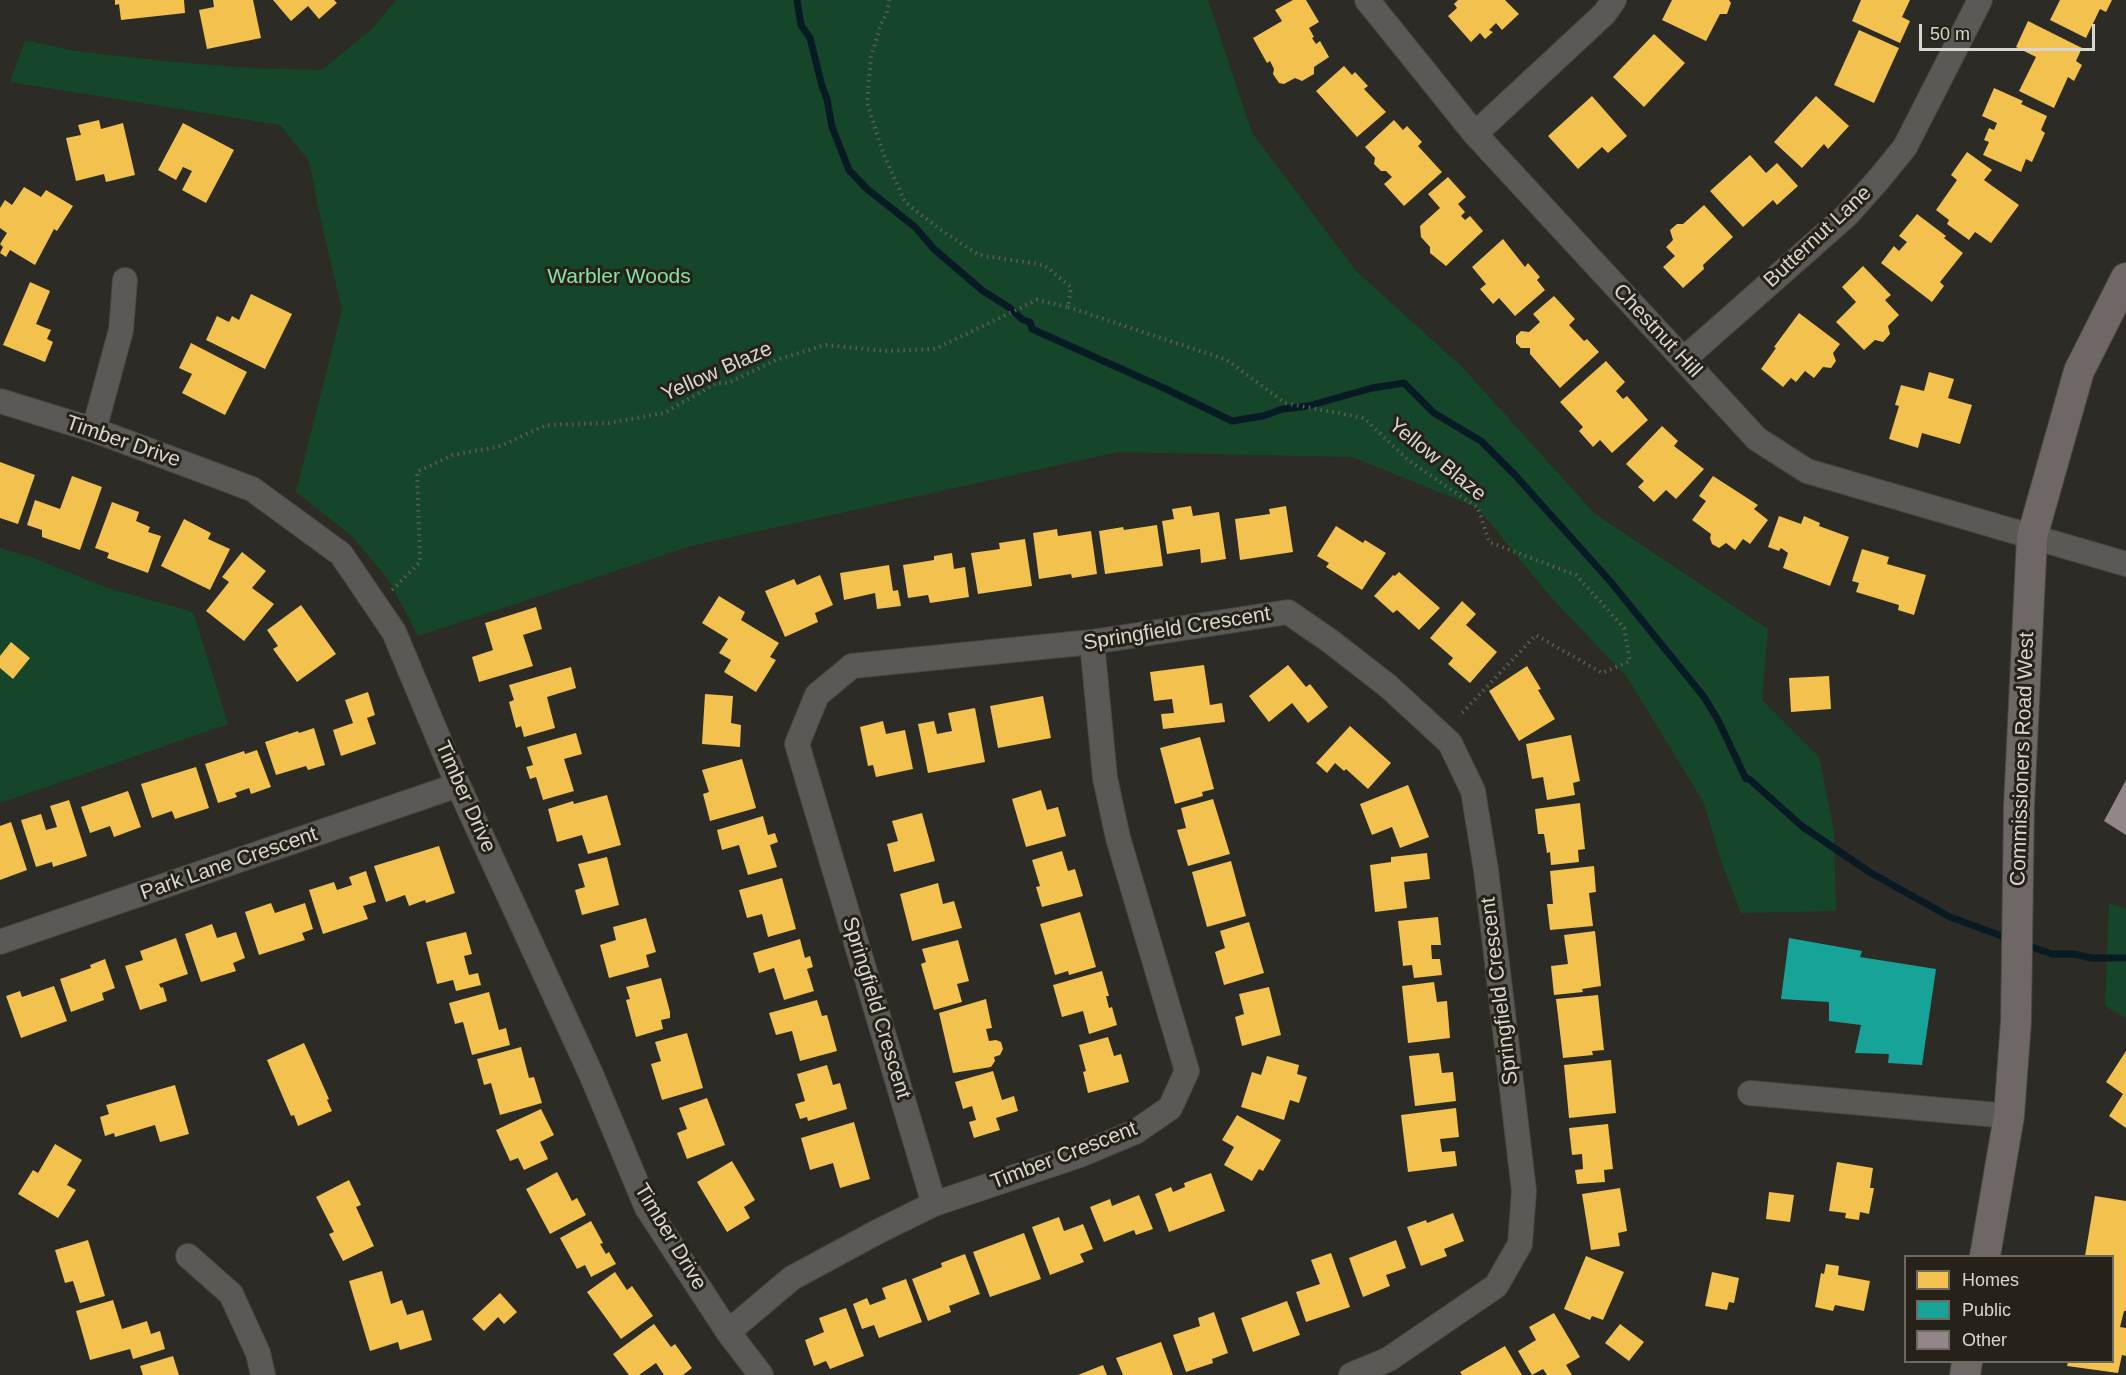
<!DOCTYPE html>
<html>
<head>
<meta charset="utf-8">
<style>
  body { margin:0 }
  #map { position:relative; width:2126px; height:1375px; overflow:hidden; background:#2d2b26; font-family:Helvetica,sans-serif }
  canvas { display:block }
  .legend { position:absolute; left:1904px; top:1255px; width:210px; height:108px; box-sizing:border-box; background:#262219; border:2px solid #6e6a62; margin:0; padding:8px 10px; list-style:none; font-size:18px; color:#d9d6d0 }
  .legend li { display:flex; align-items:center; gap:12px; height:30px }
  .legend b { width:30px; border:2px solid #6e6a62 }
  .scale { position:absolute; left:1919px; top:24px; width:176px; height:27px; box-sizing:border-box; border:3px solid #d9d6d0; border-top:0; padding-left:8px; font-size:18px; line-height:21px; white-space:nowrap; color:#d9d6d0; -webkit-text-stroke:4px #262219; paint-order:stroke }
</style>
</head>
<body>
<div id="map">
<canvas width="2126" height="1375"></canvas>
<ul class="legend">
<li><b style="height:16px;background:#f2c14e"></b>Homes</li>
<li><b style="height:16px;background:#17a398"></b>Public</li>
<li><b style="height:16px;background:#928689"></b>Other</li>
</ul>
<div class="scale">50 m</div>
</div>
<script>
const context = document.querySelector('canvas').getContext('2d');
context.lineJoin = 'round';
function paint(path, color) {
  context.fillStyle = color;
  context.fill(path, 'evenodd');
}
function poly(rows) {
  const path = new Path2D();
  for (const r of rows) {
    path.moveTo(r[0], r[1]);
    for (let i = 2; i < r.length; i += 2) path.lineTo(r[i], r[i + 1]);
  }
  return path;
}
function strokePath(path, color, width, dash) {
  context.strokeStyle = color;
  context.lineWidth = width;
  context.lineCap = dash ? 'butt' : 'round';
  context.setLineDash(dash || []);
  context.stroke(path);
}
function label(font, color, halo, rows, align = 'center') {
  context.font = font + ' Helvetica,sans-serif';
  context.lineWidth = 6;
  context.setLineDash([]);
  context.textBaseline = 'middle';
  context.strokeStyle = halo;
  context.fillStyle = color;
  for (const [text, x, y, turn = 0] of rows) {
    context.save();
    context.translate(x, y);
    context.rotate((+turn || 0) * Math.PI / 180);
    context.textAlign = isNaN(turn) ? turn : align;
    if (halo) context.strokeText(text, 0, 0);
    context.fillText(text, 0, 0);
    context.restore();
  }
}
paint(poly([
  [396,0,1208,0,1252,133,1356,271,1463,368,1594,513,1768,629,1762,700,1819,757,1834,831,1836,911,1741,913,1721,861,1704,803,1627,677,1549,595,1478,508,1352,457,1118,452,691,546,418,636,390,582,353,537,296,492,342,310,321,221,309,161,280,125,10,82,25,40,75,51,163,61,250,68,322,70,374,27],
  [0,548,34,558,104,587,193,612,228,724,0,803],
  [2109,903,2126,909,2126,1018,2105,1006]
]), '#154629');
paint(poly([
  [115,0,184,0,185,13,121,20,119,4,115,5],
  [213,0,253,0,261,38,207,49,199,10,214,7],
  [273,0,334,0,337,3,319,19,308,6,291,21],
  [1293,0,1306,0,1319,22,1309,28,1314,37,1312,38,1316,44,1320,41,1329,57,1314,67,1314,74,1302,81,1295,78,1284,84,1279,83,1273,74,1274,69,1270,61,1267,63,1253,38,1282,21,1275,10],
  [1458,0,1505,0,1519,14,1502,30,1496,23,1489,30,1493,32,1485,39,1480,33,1471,42,1448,16,1457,8,1454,4],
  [1672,0,1729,0,1731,3,1727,14,1720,14,1706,41,1662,20],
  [1861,0,1910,0,1902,17,1910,21,1900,43,1852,21],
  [2060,0,2112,0,2106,12,2100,9,2086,38,2050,20],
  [2028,21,2082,48,2076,61,2082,65,2074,81,2068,77,2054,108,2019,91,2036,57,2016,47],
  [1859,30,1899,48,1874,103,1834,85],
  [1654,34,1685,63,1644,107,1613,77],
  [1344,66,1352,75,1355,72,1368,86,1364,89,1386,112,1357,137,1316,91],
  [1994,88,2023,101,2021,104,2047,116,2041,130,2045,133,2032,162,2026,159,2021,172,1983,155,1989,142,1984,140,1989,128,1994,130,1997,123,1982,116],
  [1592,96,1627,136,1608,153,1602,147,1578,169,1548,136],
  [1816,96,1849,126,1828,149,1824,144,1802,168,1774,142],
  [99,120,101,129,123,123,135,175,106,182,104,174,76,181,66,138,81,135,78,125],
  [1394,120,1403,130,1407,126,1422,142,1418,146,1442,172,1404,206,1384,184,1392,177,1386,171,1381,171,1374,164,1375,158,1365,147],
  [183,123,234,150,206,203,182,190,192,171,183,167,176,180,158,170],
  [1967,152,1992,170,1984,180,2019,205,1991,243,1975,232,1969,240,1947,224,1949,220,1936,210,1957,180,1951,175],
  [1750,155,1766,173,1777,163,1798,186,1777,205,1773,200,1743,227,1710,191],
  [1448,177,1466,197,1458,204,1465,212,1461,216,1465,220,1470,216,1483,231,1446,266,1430,253,1430,247,1421,237,1420,226,1440,208,1428,194],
  [24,187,41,197,46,190,73,206,57,231,54,229,35,265,10,250,6,257,0,253,3,247,0,244,7,233,0,228,0,208,5,200,12,205],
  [1704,205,1733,237,1703,265,1704,269,1683,288,1663,267,1675,256,1666,247,1673,240,1670,230,1677,224,1683,224],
  [1917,214,1946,236,1944,238,1963,253,1940,282,1944,286,1932,302,1881,263,1894,246,1899,251,1907,242,1899,236],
  [1503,239,1525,267,1528,263,1540,277,1537,280,1545,290,1515,316,1499,298,1493,304,1480,289,1486,284,1472,267],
  [1863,266,1891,295,1885,300,1899,315,1888,326,1890,334,1883,342,1875,340,1864,350,1836,322,1856,302,1842,287],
  [30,282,50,291,36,324,51,330,47,339,53,342,45,362,3,345],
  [251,294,292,314,265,369,206,340,217,316,229,322,232,316,239,320],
  [1554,296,1575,319,1569,325,1584,341,1587,339,1599,352,1560,388,1530,354,1530,348,1521,348,1516,343,1516,336,1521,331,1529,332,1540,322,1533,314],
  [1799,313,1840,344,1833,353,1836,361,1831,368,1823,367,1814,378,1805,371,1796,382,1791,378,1783,387,1761,369,1776,348,1774,347],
  [191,343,247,372,225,415,182,393,192,374,179,368],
  [1606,361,1625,382,1616,391,1623,399,1627,396,1648,420,1612,453,1600,440,1593,447,1579,431,1583,427,1560,402],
  [1929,372,1954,379,1948,398,1972,405,1960,444,1922,433,1918,448,1889,439,1899,406,1895,405,1901,385,1924,391],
  [1662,426,1678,441,1674,446,1704,469,1676,499,1666,490,1654,502,1638,487,1644,481,1626,464],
  [0,462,35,475,18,524,0,518],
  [72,476,102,487,80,550,42,537,42,530,27,525,35,500,60,509],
  [1713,476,1758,505,1754,509,1768,520,1750,544,1743,539,1735,550,1726,543,1719,548,1712,544,1710,538,1711,534,1692,520,1706,501,1699,496],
  [112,502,139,512,136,521,150,527,148,532,161,536,148,573,107,558,109,553,95,548],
  [1191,506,1193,516,1219,512,1226,559,1201,563,1200,549,1167,554,1162,521,1174,519,1172,509],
  [1286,506,1293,552,1240,560,1235,519,1270,514,1269,509],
  [1779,516,1801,524,1804,516,1820,523,1819,526,1849,537,1830,586,1783,568,1788,553,1781,548,1779,551,1768,547],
  [184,519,211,533,208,539,230,549,210,590,161,566],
  [1157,525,1163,566,1105,574,1099,531,1123,527,1124,530],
  [1336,526,1363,543,1365,540,1386,553,1362,590,1326,567,1329,563,1317,556],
  [1057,529,1058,536,1091,531,1097,574,1072,578,1071,574,1039,579,1033,533],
  [1025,539,1032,586,978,594,971,553,1000,549,999,543],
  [1862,549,1889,557,1887,564,1926,575,1914,615,1898,610,1899,605,1856,592,1859,583,1852,581],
  [242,552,266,571,252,588,274,604,244,641,206,611,229,582,222,577],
  [952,553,954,569,965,567,969,597,930,603,928,595,908,598,903,565,934,560,934,556],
  [889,565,893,591,898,590,901,606,877,609,875,593,844,600,840,573],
  [1399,572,1440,608,1419,630,1397,610,1393,613,1374,596,1393,575,1395,576],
  [820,575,833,605,815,613,818,622,785,637,765,591,794,579,797,585],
  [719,596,745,612,741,620,779,643,770,657,776,660,756,692,724,672,731,660,719,653,728,639,702,623],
  [1462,601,1476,614,1466,625,1497,652,1470,683,1448,664,1453,658,1430,638],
  [301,605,336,654,297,682,273,649,278,646,267,630],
  [536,607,542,629,523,635,533,666,479,682,472,657,493,650,485,623],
  [11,642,30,658,13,679,0,668,0,656],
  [1204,665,1210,705,1222,703,1225,722,1163,729,1161,714,1174,713,1172,699,1154,701,1150,672],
  [1288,665,1306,687,1310,684,1328,707,1308,723,1292,703,1269,722,1249,696],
  [1527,666,1541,689,1538,690,1555,719,1519,741,1489,691],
  [571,667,576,688,547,697,555,728,524,737,521,726,516,728,509,702,514,700,509,685],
  [1829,676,1831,709,1791,712,1789,678],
  [368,692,375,715,367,718,376,744,341,756,333,730,353,723,345,700],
  [705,694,733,696,731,723,741,725,740,747,702,744],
  [1043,696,1051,738,998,748,990,706],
  [975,708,985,762,928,773,918,724,934,721,937,734,952,731,948,713],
  [883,721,886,734,905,730,913,769,876,777,873,765,868,766,860,727],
  [1350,726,1391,763,1368,789,1346,769,1344,771,1335,763,1327,773,1316,763],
  [314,728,325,765,308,770,306,766,276,775,265,742,298,731,299,733],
  [576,733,582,754,564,759,574,791,543,800,536,777,530,779,526,767,533,765,527,747],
  [1571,735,1580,781,1573,783,1575,795,1547,800,1543,777,1532,779,1526,744],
  [1200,737,1214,789,1202,792,1203,796,1175,804,1160,748],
  [257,750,271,787,251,794,249,788,235,793,237,797,218,803,205,764,244,751,245,754],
  [742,759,756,808,710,821,703,794,709,792,702,770],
  [196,767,209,808,175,819,172,811,152,818,141,784],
  [1408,785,1429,837,1400,848,1392,827,1372,835,1360,804],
  [1041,790,1047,810,1058,807,1066,836,1026,847,1012,799],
  [128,791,141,827,114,837,110,826,90,833,81,807],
  [607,795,621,845,588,854,582,835,557,842,548,809,573,801,574,804],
  [1213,799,1230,854,1188,866,1177,830,1186,828,1181,808],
  [69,800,87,856,53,867,52,862,36,867,21,820,41,814,46,830,57,827,50,806],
  [1580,803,1585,849,1578,850,1579,862,1551,865,1550,852,1547,853,1544,834,1538,834,1535,809],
  [922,813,935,861,894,872,887,844,898,841,892,821],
  [763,816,768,835,775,833,778,842,770,845,777,867,748,875,739,845,722,850,717,830],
  [11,822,27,870,0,880,0,826],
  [439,846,455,893,426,903,425,900,409,906,405,895,386,902,374,866],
  [1062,851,1068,871,1075,869,1083,896,1042,907,1036,887,1040,886,1032,860],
  [1427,853,1430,879,1404,882,1407,908,1375,912,1370,865,1391,862,1391,857],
  [607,857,619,905,582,915,575,890,585,887,578,864],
  [1231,861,1246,916,1207,927,1192,872],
  [1594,866,1596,892,1589,893,1593,926,1550,930,1547,904,1553,904,1550,871],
  [366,871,376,902,363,906,368,919,323,934,309,890,334,882,337,890,352,885,349,877],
  [782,878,796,929,768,937,762,914,747,918,739,890],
  [938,883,943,904,954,901,962,928,912,941,900,894],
  [271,903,275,913,305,903,313,929,302,933,305,940,259,955,245,912],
  [1080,912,1096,967,1069,975,1068,971,1055,975,1040,924],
  [1438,917,1441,945,1431,945,1432,959,1440,959,1442,975,1414,978,1412,965,1403,966,1398,921],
  [646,918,656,952,646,955,649,967,609,978,600,945,616,940,613,927],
  [1249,922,1264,973,1224,985,1215,952,1225,948,1220,931],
  [212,924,217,938,236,932,245,958,233,963,236,971,201,982,185,934],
  [1595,931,1601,986,1582,989,1583,992,1554,995,1551,966,1568,964,1564,935],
  [466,932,472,954,464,956,469,975,478,973,481,985,456,991,453,980,437,984,426,942],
  [176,938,188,974,159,984,161,988,163,987,167,1001,140,1010,125,966,143,960,140,951],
  [800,939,805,958,810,956,813,967,807,969,814,991,784,1000,774,968,759,973,753,953],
  [958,940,969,981,957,984,962,1002,934,1010,921,964,926,962,922,949],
  [105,959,115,988,102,993,104,1000,71,1012,60,979,91,968,90,965],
  [1102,971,1109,996,1106,996,1109,1008,1112,1007,1117,1025,1089,1034,1083,1011,1062,1017,1053,985],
  [661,978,670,1012,670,1018,661,1020,663,1029,636,1037,626,1000,630,999,626,987],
  [1434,982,1437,1002,1447,1001,1450,1038,1408,1043,1402,986],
  [54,986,67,1021,21,1038,6,996,20,991,22,997],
  [1269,987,1281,1035,1242,1046,1235,1017,1244,1014,1239,994],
  [489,992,499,1030,506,1028,510,1045,472,1055,463,1022,455,1024,449,1003],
  [1598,995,1604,1050,1592,1051,1593,1055,1563,1058,1556,999],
  [986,999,992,1028,986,1029,989,1041,996,1040,1001,1042,1003,1049,1000,1055,994,1057,995,1061,991,1067,953,1073,939,1013],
  [817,1000,822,1016,827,1015,837,1051,800,1061,792,1031,776,1035,769,1013],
  [687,1033,703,1088,662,1100,651,1064,661,1061,655,1042],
  [1108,1037,1114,1056,1121,1054,1129,1082,1088,1093,1083,1072,1086,1071,1079,1045],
  [304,1043,329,1099,327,1100,332,1111,298,1126,294,1115,291,1116,267,1060],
  [521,1047,529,1078,534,1077,542,1103,500,1115,491,1083,484,1085,477,1059],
  [2126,1051,2126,1128,2109,1116,2123,1094,2106,1082],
  [1439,1053,1442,1073,1453,1072,1456,1101,1415,1106,1409,1056],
  [1267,1056,1299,1065,1297,1074,1307,1077,1299,1103,1290,1100,1284,1120,1241,1107,1252,1072,1261,1075],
  [1611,1060,1616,1113,1569,1118,1564,1065],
  [827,1065,833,1085,840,1083,847,1109,808,1121,807,1117,800,1119,795,1104,805,1101,797,1074],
  [993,1071,1002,1100,1014,1096,1018,1111,996,1118,1000,1130,974,1138,969,1122,976,1120,972,1106,963,1109,955,1082],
  [175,1085,189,1134,160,1142,155,1125,115,1137,114,1133,105,1136,100,1117,109,1114,106,1105],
  [707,1098,725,1145,687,1159,677,1133,687,1129,679,1108],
  [1456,1108,1459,1137,1440,1139,1442,1152,1455,1151,1457,1166,1408,1172,1401,1115],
  [541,1109,554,1135,540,1142,548,1159,524,1170,518,1158,510,1161,496,1130],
  [1237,1115,1281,1140,1263,1171,1259,1169,1252,1181,1224,1165,1234,1147,1222,1140],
  [854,1122,870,1179,840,1188,833,1163,810,1170,801,1138],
  [1608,1124,1613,1169,1604,1170,1605,1182,1577,1184,1575,1170,1583,1169,1582,1154,1572,1155,1569,1128],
  [55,1144,82,1160,67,1185,76,1190,58,1218,18,1194,33,1170,38,1173],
  [732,1161,755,1200,744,1207,750,1218,727,1232,697,1182],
  [1837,1162,1873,1168,1870,1188,1874,1188,1869,1214,1860,1212,1859,1220,1845,1218,1846,1213,1829,1211],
  [557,1172,572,1201,577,1198,586,1215,550,1234,526,1189],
  [1211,1173,1225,1211,1169,1232,1155,1194,1171,1187,1173,1192,1185,1187,1184,1183],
  [349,1180,361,1205,356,1207,374,1246,343,1261,329,1234,334,1232,316,1197],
  [1620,1188,1627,1231,1618,1233,1620,1246,1591,1250,1582,1194],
  [1769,1192,1794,1195,1790,1222,1766,1219],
  [1139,1195,1153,1229,1136,1235,1134,1230,1104,1242,1090,1207,1110,1199,1112,1206],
  [2095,1196,2126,1201,2126,1311,2124,1311,2120,1327,2126,1328,2126,1356,2122,1355,2118,1373,2067,1366,2068,1362,2112,1362,2112,1256,2085,1256],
  [1453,1213,1464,1241,1444,1249,1447,1256,1421,1266,1407,1227,1426,1220,1427,1223],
  [1059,1217,1064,1231,1083,1224,1093,1249,1080,1254,1084,1262,1050,1275,1032,1227],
  [591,1221,603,1243,600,1244,606,1254,609,1252,616,1264,591,1277,585,1265,577,1269,560,1238],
  [1024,1233,1041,1279,990,1297,973,1252],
  [88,1240,105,1296,80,1303,73,1281,65,1283,55,1250],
  [1396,1240,1406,1268,1386,1275,1390,1286,1363,1297,1349,1258],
  [1331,1253,1350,1307,1306,1322,1296,1292,1320,1284,1311,1260],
  [965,1254,980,1294,949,1306,951,1312,928,1321,912,1279,942,1267,941,1263],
  [1586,1256,1624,1272,1603,1320,1592,1316,1590,1320,1564,1309],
  [1826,1264,1839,1266,1838,1275,1870,1281,1864,1311,1835,1305,1833,1311,1815,1307,1821,1273,1824,1274],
  [382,1271,391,1304,402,1300,407,1315,423,1310,432,1340,400,1350,398,1342,370,1351,349,1281],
  [615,1272,627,1290,632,1286,653,1316,621,1339,587,1292],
  [1712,1272,1739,1278,1734,1303,1729,1302,1727,1310,1705,1306],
  [906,1279,922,1322,879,1338,874,1325,862,1329,853,1304,867,1298,870,1305,886,1299,882,1288],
  [500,1293,517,1312,504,1324,498,1317,484,1331,472,1319],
  [113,1300,122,1329,147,1321,151,1334,160,1331,165,1349,133,1359,130,1349,90,1360,76,1311],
  [1287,1301,1300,1335,1253,1352,1241,1318],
  [846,1308,864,1356,830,1369,826,1361,814,1366,805,1340,824,1332,819,1318],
  [1214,1312,1228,1353,1212,1359,1213,1363,1186,1372,1173,1335,1200,1326,1198,1318],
  [1554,1313,1580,1357,1566,1365,1572,1375,1547,1375,1543,1369,1532,1375,1518,1351,1536,1340,1529,1327],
  [654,1324,671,1347,675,1344,692,1368,683,1375,664,1375,656,1363,639,1375,629,1375,613,1354],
  [1620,1324,1644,1342,1629,1361,1605,1343],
  [1161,1342,1173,1375,1123,1375,1116,1358],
  [1505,1346,1522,1375,1462,1375,1460,1372],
  [173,1356,179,1375,143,1375,140,1366],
  [1103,1365,1107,1375,1078,1375]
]), '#f2c14e');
paint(poly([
  [1789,938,1862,951,1860,957,1936,969,1922,1065,1888,1063,1889,1054,1855,1053,1861,1025,1829,1021,1829,1002,1781,999]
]), '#17a398');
strokePath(poly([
  [797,0,801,25,810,38,822,86,827,99,832,127,849,170,867,189,915,227,934,249,983,291,1010,308,1023,320,1030,322,1032,329,1166,389,1232,421,1263,416,1283,409,1308,406,1372,388,1404,383,1434,413,1481,441,1515,475,1610,581,1704,697,1718,720,1746,779,1749,779,1803,827,1871,873,1950,917,2010,939],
  [2026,945,2052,954,2073,954,2092,958,2126,958]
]), '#081b25', 7);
paint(poly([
  [2126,780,2126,835,2104,821]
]), '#928689');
const minor = poly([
  [1367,0,1475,134,1757,439,1807,471,2126,564],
  [1475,134,1604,14,1614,0],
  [1684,359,1847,215,1879,179,1905,147,1980,0],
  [0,401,94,430,252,489,341,554,394,632,458,785,591,1074,647,1208,728,1332,761,1375],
  [94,430,121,330,125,280],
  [0,942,458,785],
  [1750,1093,2009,1116],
  [934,1204,797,744,817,695,852,666,1092,642,1288,612,1330,641,1388,686,1450,743,1473,791,1486,870,1524,1191,1520,1244,1496,1286,1389,1359,1351,1375],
  [188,1256,231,1294,258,1353,263,1375],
  [728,1332,792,1278,879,1231,934,1204,1080,1155,1135,1132,1170,1108,1187,1071,1118,838,1105,778,1092,642]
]);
const major = poly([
  [1985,1256,2009,1116,2016,1021,2019,805,2032,537,2079,371,2126,278],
  [1965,1375,1967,1362]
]);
strokePath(minor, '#484642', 26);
strokePath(major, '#484642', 32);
strokePath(poly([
  [1068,307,1227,360,1285,403,1364,418,1408,460,1478,508,1489,542,1576,575,1624,628,1630,661,1602,673,1536,635,1459,716],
  [392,590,420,562,417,472,453,455,501,446,546,425,609,423,664,413,717,383,728,383,776,360,826,345,885,351,935,349,1037,300,1068,307,1071,287,1044,265,979,255,938,228,905,202,883,153,867,102,871,57,881,24,887,13,889,0]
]), '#5d5b57', 4, [1.5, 4.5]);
strokePath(minor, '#5b5956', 24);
strokePath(major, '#6f6766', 30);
label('21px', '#d9d6d0', '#262219', [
  ["Butternut Lane",1818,237,-43],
  ["Chestnut Hill",1657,331,47],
  ["Yellow Blaze",717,372,-24],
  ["Timber Drive",123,442,19],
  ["Yellow Blaze",1437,460,39],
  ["Springfield Crescent",1177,629,-9],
  ["Commissioners Road West",2023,759,-88],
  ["Timber Drive",465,797,66],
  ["Park Lane Crescent",229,864,-19],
  ["Springfield Crescent",1500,991,-97],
  ["Springfield Crescent",876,1008,73],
  ["Timber Crescent",1064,1156,-21],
  ["Timber Drive",670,1237,59]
]);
label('21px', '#86e1a5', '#262219', [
  ["Warbler Woods",619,277]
]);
</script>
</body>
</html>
